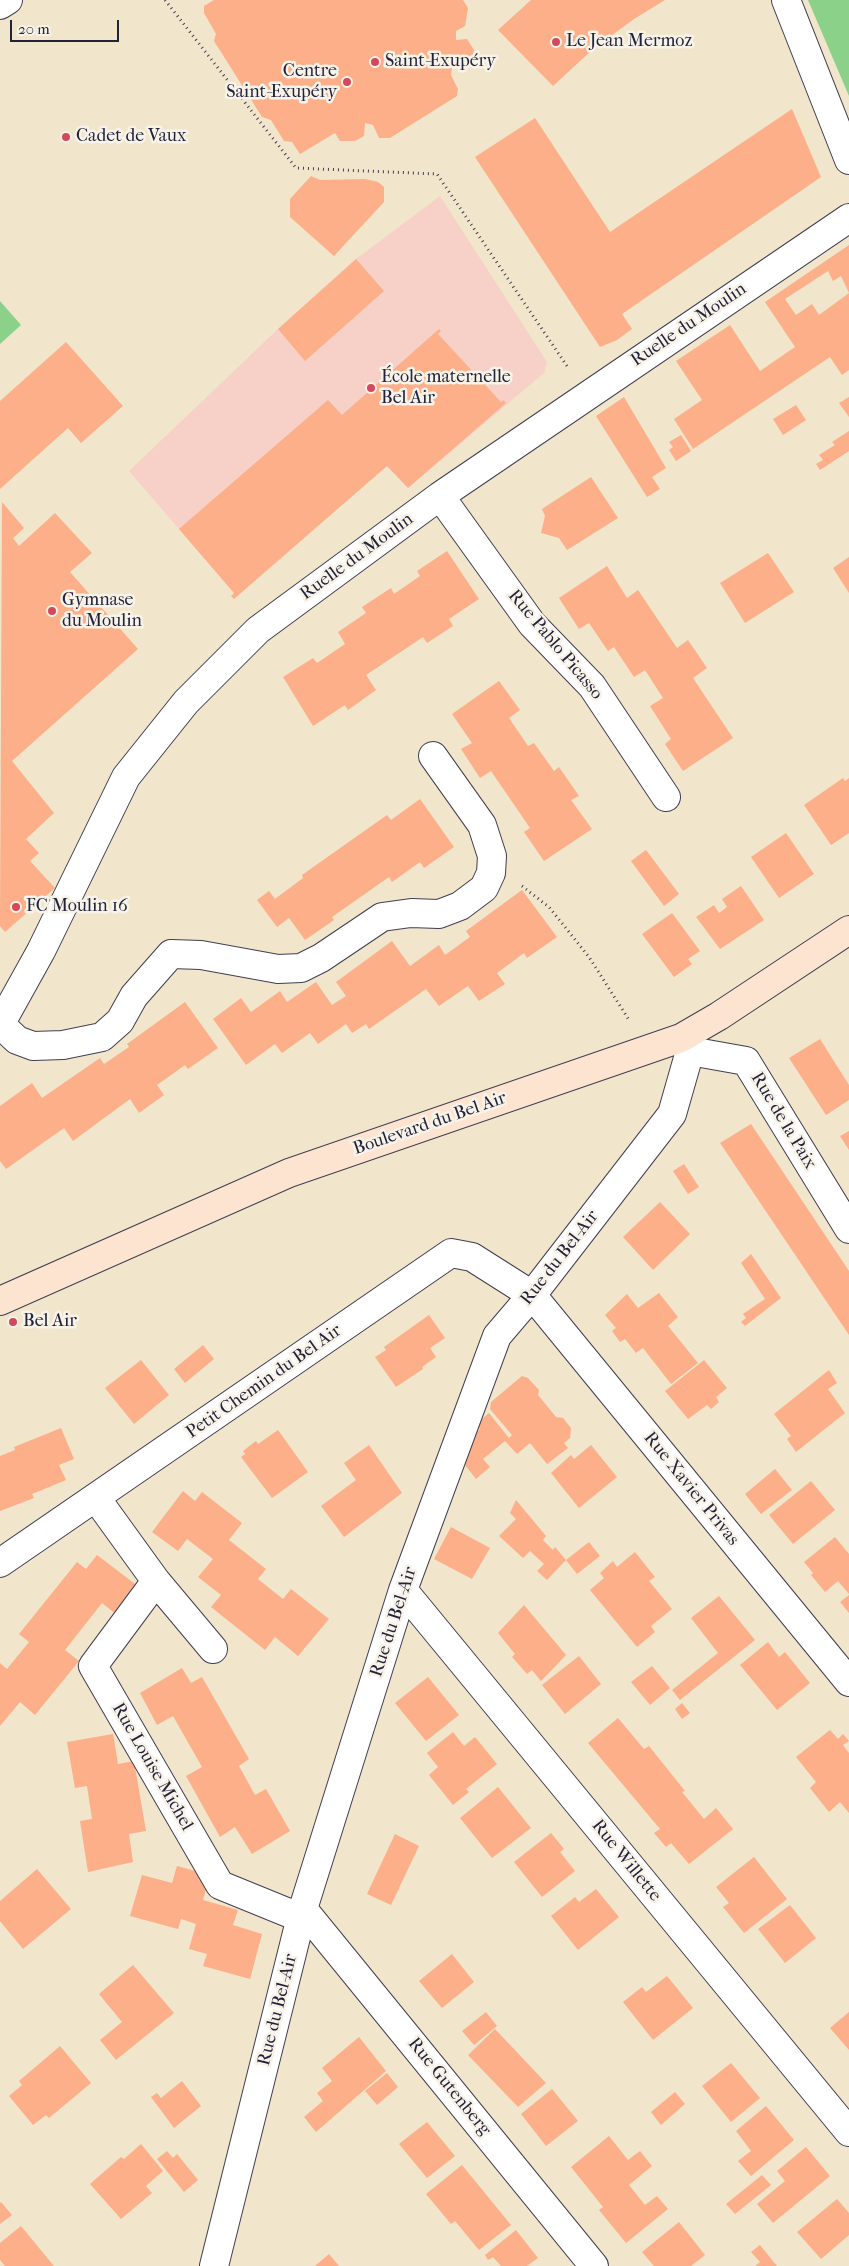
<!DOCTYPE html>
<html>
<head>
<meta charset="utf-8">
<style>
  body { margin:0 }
  #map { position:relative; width:849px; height:2266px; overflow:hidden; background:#f1e5cb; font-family:"IM FELL French Canon",serif }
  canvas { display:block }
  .scale { position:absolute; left:10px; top:20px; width:109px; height:22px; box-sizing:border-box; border:2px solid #22223b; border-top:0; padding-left:6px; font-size:15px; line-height:18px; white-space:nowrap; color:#22223b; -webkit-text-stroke:4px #f7f3e8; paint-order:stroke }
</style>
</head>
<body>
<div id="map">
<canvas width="849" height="2266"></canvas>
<div class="scale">20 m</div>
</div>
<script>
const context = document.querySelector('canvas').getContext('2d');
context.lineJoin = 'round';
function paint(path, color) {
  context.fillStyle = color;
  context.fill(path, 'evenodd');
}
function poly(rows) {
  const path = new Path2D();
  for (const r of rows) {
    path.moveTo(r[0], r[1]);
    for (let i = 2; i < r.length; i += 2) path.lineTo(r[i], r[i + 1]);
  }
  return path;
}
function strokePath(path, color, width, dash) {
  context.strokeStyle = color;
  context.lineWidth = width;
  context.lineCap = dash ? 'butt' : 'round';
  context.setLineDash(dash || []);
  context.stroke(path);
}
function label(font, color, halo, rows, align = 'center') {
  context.font = font + ' "IM FELL French Canon",serif';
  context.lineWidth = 5;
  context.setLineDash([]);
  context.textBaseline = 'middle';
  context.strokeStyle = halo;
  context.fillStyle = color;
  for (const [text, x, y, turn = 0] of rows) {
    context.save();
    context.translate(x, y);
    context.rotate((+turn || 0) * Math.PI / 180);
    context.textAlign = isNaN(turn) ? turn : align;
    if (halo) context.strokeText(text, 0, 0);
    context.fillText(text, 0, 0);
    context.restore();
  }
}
paint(poly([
  [440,196,547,362,544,373,408,488,387,466,234,593,129,471,278,329,356,259]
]), '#f7d1c7');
paint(poly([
  [808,0,849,0,849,96],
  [0,301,21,325,0,344]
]), '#8bd18a');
paint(poly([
  [214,0,463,0,468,8,465,26,456,31,456,40,467,39,474,50,472,63,464,68,452,67,451,75,458,89,457,96,390,138,379,138,373,125,365,123,364,136,355,141,340,141,335,133,300,154,292,142,284,141,271,120,262,117,214,41,216,34,204,13,204,6],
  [531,0,665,0,634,19,592,50,553,86,498,30],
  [792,109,821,177,622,314,632,329,617,340,600,347,475,157,535,118,610,232],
  [311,176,320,180,365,179,378,182,384,187,384,202,334,256,290,217,290,199],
  [849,245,849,370,842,375,830,357,693,449,674,419,702,400,676,361,730,325,760,371,795,347,765,302],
  [828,271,833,281,841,276,849,293,819,315,812,304,796,315,785,299],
  [356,259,384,291,305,361,278,329],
  [439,329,441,331,438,334,501,402,503,400,506,403,408,488,387,466,234,599,231,596,234,593,179,529,328,400,342,415],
  [66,342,123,406,81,443,68,428,0,489,0,401],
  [624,397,666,468,652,477,660,489,647,497,596,416],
  [849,397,849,417,839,403],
  [796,405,806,420,783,435,773,419],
  [849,431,849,451,820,470,816,464,823,460,819,455,835,445,832,442],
  [681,435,691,451,676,461,669,450,673,447,669,442],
  [591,477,618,518,567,550,559,538,541,533,545,516,542,509],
  [2,502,24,528,13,538,19,546,55,513,92,553,70,572,138,649,12,761,54,813,26,839,39,853,30,861,55,888,5,932,0,926],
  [447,551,479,599,449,619,453,626,427,643,423,637,366,675,376,690,348,710,345,705,313,726,283,677,313,658,317,663,345,644,338,632,366,613,362,607,391,588,394,594,420,576,417,571],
  [768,553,794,592,745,623,720,583],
  [849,557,849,593,833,568],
  [607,566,627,598,638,590,677,648,688,640,707,668,693,678,733,738,683,771,665,744,671,739,650,706,663,698,645,670,634,677,614,647,608,651,589,623,579,629,559,598],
  [499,681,520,710,509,718,528,746,534,743,554,771,559,767,579,796,571,800,592,829,544,861,524,832,530,828,491,771,480,778,461,749,472,743,452,714],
  [843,778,845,781,849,778,849,833,831,845,804,805],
  [420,799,454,847,424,868,420,862,392,882,389,877,332,917,334,920,305,940,289,918,277,927,257,900,269,891,275,899,303,878,302,875,387,815,391,820],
  [786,833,814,874,779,898,751,857],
  [646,850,679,894,664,906,631,861],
  [741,886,764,920,720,949,696,917,714,905,719,913,727,907,722,899],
  [522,890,557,937,527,958,524,953,497,973,505,984,479,1001,468,986,439,1006,426,989,369,1029,366,1024,352,1033,346,1024,318,1044,310,1033,282,1053,275,1044,246,1065,213,1019,241,998,251,1012,280,991,287,1002,316,982,332,1005,346,996,336,982,392,941,410,966,439,945,445,955,470,937,466,931],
  [672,913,700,951,688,959,692,964,674,977,642,934],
  [185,1002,218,1048,188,1069,185,1065,157,1085,164,1095,139,1113,130,1099,73,1141,64,1128,6,1169,0,1161,0,1106,32,1083,42,1098,100,1058,104,1064,129,1047,127,1044],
  [820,1039,849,1085,849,1100,826,1115,789,1058],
  [751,1124,849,1271,849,1335,720,1143],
  [849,1131,849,1150,840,1136],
  [684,1164,699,1187,688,1194,673,1171],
  [660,1202,690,1234,653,1270,623,1237],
  [751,1254,781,1298,745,1326,741,1322,746,1318,743,1314,765,1299,741,1263],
  [659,1293,678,1317,668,1326,698,1363,671,1384,643,1348,636,1353,625,1339,620,1342,612,1331,616,1328,605,1315,627,1294,638,1308],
  [429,1315,445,1338,430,1348,436,1357,422,1367,423,1369,396,1387,375,1357,386,1350,384,1347],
  [203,1345,214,1359,185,1383,174,1369],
  [141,1360,169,1395,134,1424,105,1388],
  [704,1360,727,1388,716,1397,719,1402,711,1409,707,1405,688,1419,665,1391],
  [829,1370,837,1383,828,1389,845,1413,796,1452,787,1439,791,1436,774,1414],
  [522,1376,528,1378,539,1390,538,1395,556,1417,563,1418,571,1428,570,1438,564,1443,568,1448,547,1464,530,1443,517,1454,505,1441,483,1459,490,1467,476,1479,461,1460,467,1440,480,1429,476,1424,489,1413,509,1438,512,1435,490,1409,491,1402],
  [61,1428,74,1459,59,1465,66,1480,32,1494,34,1498,0,1511,0,1456,15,1450,14,1447],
  [278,1430,308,1472,272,1498,241,1457,245,1454,243,1451,256,1441,258,1444],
  [369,1445,402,1493,344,1537,321,1506,356,1480,344,1463],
  [591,1445,617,1477,579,1508,551,1473,571,1455,574,1459],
  [775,1469,792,1490,761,1514,745,1494],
  [811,1481,835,1510,793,1544,769,1515],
  [183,1491,195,1501,202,1492,242,1523,229,1540,266,1569,258,1579,283,1599,291,1589,329,1619,298,1656,275,1637,265,1650,211,1607,221,1595,198,1577,213,1559,187,1539,178,1551,152,1532],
  [516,1500,546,1536,543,1540,553,1550,555,1547,566,1560,547,1580,537,1571,544,1564,530,1551,523,1558,499,1536,516,1519,510,1513],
  [451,1527,490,1548,472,1579,434,1559],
  [835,1537,849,1554,849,1594,838,1581,825,1592,811,1575,813,1573,804,1562],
  [589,1542,600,1556,577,1574,566,1560],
  [635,1552,655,1577,649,1581,672,1609,651,1626,655,1632,637,1647,590,1590,604,1578,600,1573,613,1561,617,1567],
  [97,1555,139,1587,117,1615,102,1603,65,1650,79,1661,35,1715,20,1702,0,1726,0,1663,7,1669,29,1642,19,1634,77,1562,86,1569],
  [849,1595,849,1613,840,1602],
  [719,1596,755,1640,680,1700,672,1690,718,1653,691,1618],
  [524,1605,566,1655,541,1681,532,1670,527,1674,512,1657,515,1654,498,1633],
  [768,1642,779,1657,785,1652,810,1683,777,1710,740,1665],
  [579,1656,601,1684,565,1714,542,1685],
  [652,1666,670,1688,650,1705,631,1682],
  [182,1668,191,1683,202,1677,249,1759,239,1766,255,1795,266,1789,290,1831,252,1854,235,1827,220,1837,186,1776,202,1767,173,1716,157,1725,140,1693],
  [428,1677,459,1715,426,1741,395,1703],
  [682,1703,690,1713,682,1719,675,1709],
  [618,1718,644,1749,649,1746,685,1791,682,1792,704,1819,716,1808,733,1829,689,1864,671,1843,666,1847,654,1833,660,1829,588,1743],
  [830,1730,838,1739,843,1734,849,1741,843,1745,849,1753,849,1813,840,1802,829,1812,810,1788,816,1782,796,1757],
  [453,1732,464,1746,475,1737,497,1764,466,1789,469,1792,453,1805,429,1775,438,1767,427,1753],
  [113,1734,118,1764,134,1761,146,1831,129,1834,133,1862,88,1872,80,1821,92,1819,87,1786,75,1788,67,1742],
  [498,1787,531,1828,492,1858,460,1818],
  [551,1833,564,1849,560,1852,575,1871,542,1897,514,1862],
  [395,1834,419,1846,391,1905,367,1894],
  [754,1857,787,1899,744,1933,723,1907,729,1903,716,1887],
  [177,1866,210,1875,203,1900,238,1910,233,1925,262,1934,250,1979,203,1966,207,1954,189,1949,196,1924,181,1919,178,1929,130,1916,142,1875,172,1883],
  [37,1869,71,1909,23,1949,0,1921,0,1901],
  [596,1889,619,1917,578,1950,551,1916,575,1897,579,1902],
  [790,1905,816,1938,785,1963,758,1929],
  [452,1954,474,1982,442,2008,419,1981],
  [133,1965,174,2013,116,2060,100,2040,122,2022,99,1994],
  [667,1976,693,2008,653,2040,623,2002,642,1987,646,1992],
  [486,2012,497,2026,474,2045,462,2031],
  [849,2012,849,2050,830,2028],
  [495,2029,546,2083,518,2107,468,2055],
  [359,2037,386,2071,316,2132,304,2117,323,2101,317,2093,332,2081,322,2068],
  [60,2046,91,2083,49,2118,46,2115,33,2125,9,2096,22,2085,19,2081],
  [731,2063,760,2098,731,2122,702,2086],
  [387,2073,398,2087,377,2105,365,2091],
  [182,2081,201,2106,174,2128,151,2097,157,2093,161,2098],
  [552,2089,578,2121,546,2146,521,2114],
  [675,2092,685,2104,661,2125,651,2112],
  [766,2106,794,2140,751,2176,738,2161,751,2151,736,2131],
  [427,2122,455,2156,427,2178,399,2144],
  [609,2136,628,2160,640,2151,652,2166,629,2185,645,2205,657,2196,668,2209,626,2243,599,2210,603,2207,571,2167],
  [141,2144,163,2171,146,2186,152,2193,121,2219,90,2184,121,2157,124,2159],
  [806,2147,830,2176,773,2223,757,2204,785,2181,777,2171],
  [167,2151,173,2158,177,2154,198,2180,184,2192,157,2159],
  [462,2165,511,2225,479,2250,455,2221,451,2224,426,2194],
  [762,2175,771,2185,735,2214,726,2204],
  [837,2199,849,2213,849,2235,821,2259,797,2232],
  [1,2202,12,2215,0,2224,0,2203],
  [679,2222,705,2255,691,2266,654,2266,642,2252],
  [21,2226,54,2266,5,2266,0,2260,0,2243],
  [516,2230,538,2258,527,2266,501,2266,493,2257,488,2260,485,2255],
  [760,2245,777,2266,755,2266,760,2262,751,2252],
  [329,2254,339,2266,315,2266]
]), '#fcaf88');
const street = poly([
  [786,0,849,160],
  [0,5,8,0],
  [440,496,532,624,592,686,666,797],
  [1,1023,41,951,126,777,186,702,258,630,440,496,849,218],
  [0,1024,17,1040,33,1046,63,1045,102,1037,120,1021,134,996,171,954,201,955,278,969,301,968,321,958,382,917,411,913,439,914,460,906,484,888,491,873,492,856,482,825,433,756],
  [690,1051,746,1061,849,1229],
  [96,1498,156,1581,93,1666,220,1885,301,1918],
  [0,1563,451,1253,472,1257,532,1295,849,1682],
  [156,1581,213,1649],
  [403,1590,849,2132],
  [303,1909,594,2266],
  [214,2266,303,1909,403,1590,497,1336,532,1295,672,1114,690,1051]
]);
const secondary = poly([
  [0,1301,289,1173,681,1038,719,1016,849,930]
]);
strokePath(street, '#413f51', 30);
strokePath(secondary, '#413f51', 30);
strokePath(poly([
  [165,0,296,168,437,174,569,369],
  [522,886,549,907,589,957,629,1020]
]), '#413f51', 3, [1, 4]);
strokePath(street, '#fff', 28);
strokePath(secondary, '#fde4d0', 28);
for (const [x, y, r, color] of [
  [556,42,5,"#d1495b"],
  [375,62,5,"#d1495b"],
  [347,82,5,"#d1495b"],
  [66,137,5,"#d1495b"],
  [371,388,5,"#d1495b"],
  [52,611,5,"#d1495b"],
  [16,907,5,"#d1495b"],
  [13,1322,5,"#d1495b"]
]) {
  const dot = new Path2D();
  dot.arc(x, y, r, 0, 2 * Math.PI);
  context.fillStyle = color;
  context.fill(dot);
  strokePath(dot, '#f7f3e8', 2);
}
label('18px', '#22223b', '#f7f3e8', [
  ["Le Jean Mermoz",566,42],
  ["Saint-Exupéry",385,62],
  ["Centre",337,72,"right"],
  ["Saint-Exupéry",337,93,"right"],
  ["Cadet de Vaux",76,137],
  ["École maternelle",381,378],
  ["Bel Air",381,399],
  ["Gymnase",62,601],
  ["du Moulin",62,622],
  ["FC Moulin 16",26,907],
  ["Bel Air",23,1322]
], 'left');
label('18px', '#22223b', '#f7f3e8', [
  ["Ruelle du Moulin",689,325,-34],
  ["Ruelle du Moulin",357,557,-36],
  ["Rue Pablo Picasso",555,645,50],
  ["Rue de la Paix",783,1121,59],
  ["Boulevard du Bel Air",430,1124,-19],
  ["Rue du Bel-Air",560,1258,-52],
  ["Petit Chemin du Bel Air",264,1382,-35],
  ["Rue Xavier Privas",691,1489,51],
  ["Rue du Bel-Air",394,1622,-72],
  ["Rue Louise Michel",152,1767,60],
  ["Rue Willette",626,1861,51],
  ["Rue du Bel-Air",278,2010,-76],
  ["Rue Gutenberg",449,2087,51]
]);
</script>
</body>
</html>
